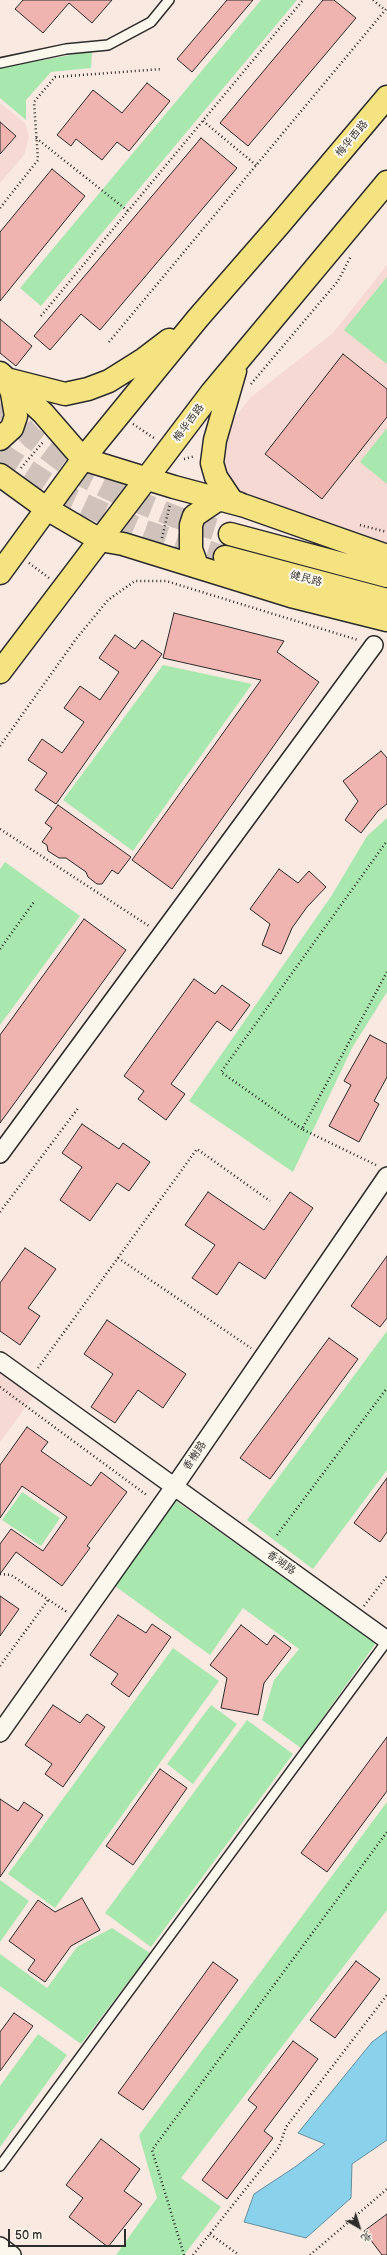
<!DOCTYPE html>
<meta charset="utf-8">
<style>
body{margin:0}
#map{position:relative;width:387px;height:2255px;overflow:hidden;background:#f9e9e0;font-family:"Balsamiq Sans","LXGW WenKai TC",sans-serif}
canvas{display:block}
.north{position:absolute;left:339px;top:2207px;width:40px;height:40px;-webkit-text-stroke:3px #fbf7ec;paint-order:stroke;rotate:141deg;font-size:11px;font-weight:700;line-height:16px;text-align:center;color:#2b2b2b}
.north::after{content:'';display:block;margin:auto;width:14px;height:18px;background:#2b2b2b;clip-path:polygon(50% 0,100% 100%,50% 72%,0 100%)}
.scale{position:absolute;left:8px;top:2229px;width:118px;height:18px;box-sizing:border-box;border:2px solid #2b2b2b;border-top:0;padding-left:5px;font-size:12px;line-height:14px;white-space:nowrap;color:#2b2b2b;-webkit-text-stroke:3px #fbf7ec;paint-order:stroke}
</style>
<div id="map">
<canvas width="387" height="2255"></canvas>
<div class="north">北</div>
<div class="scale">50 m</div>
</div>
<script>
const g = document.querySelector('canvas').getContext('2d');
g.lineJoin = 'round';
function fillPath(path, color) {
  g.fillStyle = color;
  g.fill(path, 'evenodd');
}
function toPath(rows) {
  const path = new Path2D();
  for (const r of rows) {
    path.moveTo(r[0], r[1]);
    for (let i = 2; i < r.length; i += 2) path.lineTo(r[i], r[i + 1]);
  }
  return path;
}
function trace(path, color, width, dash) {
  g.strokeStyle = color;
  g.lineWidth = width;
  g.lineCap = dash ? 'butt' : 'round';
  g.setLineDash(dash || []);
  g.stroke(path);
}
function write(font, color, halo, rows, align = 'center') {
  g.font = font + ' "Balsamiq Sans","LXGW WenKai TC",sans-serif';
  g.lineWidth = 4;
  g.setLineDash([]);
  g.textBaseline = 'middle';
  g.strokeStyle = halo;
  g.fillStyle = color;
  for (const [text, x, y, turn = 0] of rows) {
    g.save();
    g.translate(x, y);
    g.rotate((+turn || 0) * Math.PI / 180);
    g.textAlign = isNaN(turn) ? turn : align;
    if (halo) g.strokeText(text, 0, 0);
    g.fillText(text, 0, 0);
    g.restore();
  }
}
fillPath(toPath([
 [0,103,25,123,29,137,24,155,0,183],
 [387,265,387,550,236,495,222,475,226,429,251,397,333,333],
 [0,1367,36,1393,0,1442]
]), '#f6d9d2');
fillPath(toPath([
 [261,0,297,0,41,306,20,288],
 [92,51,91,68,51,72,26,100,26,120,0,98,0,68],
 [387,277,387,364,344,330],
 [387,428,387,484,360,462],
 [163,665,252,684,133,851,63,800],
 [387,818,387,992,352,1048,293,1172,189,1101,332,895,367,836],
 [5,862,80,916,0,1025,0,869],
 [387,1331,387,1470,313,1569,247,1520],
 [22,1492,60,1518,41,1546,2,1520],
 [176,1501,376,1643,301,1748,262,1720,274,1680,299,1649,243,1608,210,1655,115,1586],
 [173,1648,219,1681,55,1908,8,1874],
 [211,1705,237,1724,193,1784,167,1764],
 [247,1720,293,1754,151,1947,105,1913],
 [387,1802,387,1910,181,2178,221,2207,184,2255,116,2255,157,2198,139,2135],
 [0,1880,29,1901,0,1942],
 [112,1928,150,1953,81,2044,0,1986,0,1954,47,1988,77,1947],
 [38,2034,67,2055,0,2147,0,2086]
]), '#a8e7ae');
const water = toPath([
 [387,2031,387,2140,352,2164,351,2198,306,2238,244,2222,254,2194,295,2167,325,2144,298,2133,372,2042,387,2031]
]);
fillPath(water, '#8ad1eb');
trace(water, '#648f9e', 1);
const building = toPath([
 [23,0,112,0,92,23,69,3,43,33,15,9,23,0],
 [227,0,253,0,192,72,177,59,227,0],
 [323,0,334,0,356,18,248,146,220,123,323,0],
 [147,83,170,101,129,151,117,142,102,160,76,139,71,146,57,135,93,90,122,113,147,83],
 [0,122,16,136,0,154,0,122],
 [201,138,237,168,100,330,81,314,50,350,34,336,201,138],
 [52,169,85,196,0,301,0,232,52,169],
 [0,319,32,346,16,366,0,353,0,319],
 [343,354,387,389,387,417,322,499,265,454,343,354],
 [174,613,284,641,277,652,319,682,172,889,132,860,261,680,163,658,174,613],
 [115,635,135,649,142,640,162,654,56,804,35,790,47,773,28,760,42,739,62,753,84,722,64,708,80,686,100,700,119,672,99,658,115,635],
 [381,751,387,758,387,804,378,811,361,833,345,820,358,801,343,781,381,751],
 [58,805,131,857,118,874,112,870,102,884,97,884,88,877,86,872,66,858,59,858,48,851,47,845,42,842,52,828,45,823,58,805],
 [279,869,298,883,309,871,326,887,307,907,292,928,281,954,262,945,270,924,250,909,279,869],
 [84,919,126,950,0,1123,0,1035,84,919],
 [194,979,215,994,222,985,250,1005,231,1031,217,1021,171,1084,185,1094,166,1120,138,1099,144,1091,124,1076,194,979],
 [370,1035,387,1044,387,1077,374,1101,379,1104,359,1142,329,1126,351,1085,344,1081,370,1035],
 [82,1124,119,1149,123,1143,150,1162,129,1191,117,1183,90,1221,60,1200,82,1167,62,1153,82,1124],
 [208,1192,264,1230,290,1192,313,1208,265,1279,239,1262,217,1295,192,1278,215,1245,185,1225,208,1192],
 [25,1248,56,1269,28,1308,40,1316,20,1345,0,1331,0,1283,25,1248],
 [387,1256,387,1318,380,1327,351,1306,387,1256],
 [107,1320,186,1374,163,1408,138,1390,115,1423,91,1407,113,1374,84,1354,107,1320],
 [329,1338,358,1359,270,1479,240,1458,329,1338],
 [27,1427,48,1442,41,1451,91,1486,101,1472,127,1492,87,1546,90,1548,62,1586,16,1552,0,1574,0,1544,11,1529,43,1551,67,1517,22,1486,0,1518,0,1465,27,1427],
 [387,1478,387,1532,380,1542,354,1523,387,1478],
 [0,1596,19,1609,0,1636,0,1596],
 [118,1615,146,1633,152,1624,171,1637,129,1697,111,1684,118,1674,90,1655,118,1615],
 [241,1625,267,1645,274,1635,291,1648,264,1683,258,1715,221,1708,227,1678,210,1665,241,1625],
 [53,1705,80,1723,87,1714,105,1727,63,1787,45,1774,52,1764,25,1745,53,1705],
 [387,1737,387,1791,327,1872,301,1853,387,1737],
 [160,1769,187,1788,133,1865,106,1846,160,1769],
 [0,1799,18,1811,24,1802,43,1815,0,1877,0,1799],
 [82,1898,100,1930,71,1946,45,1982,28,1970,35,1960,9,1941,38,1900,55,1912,82,1898],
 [356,1961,380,1979,335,2038,310,2020,356,1961],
 [213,1962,238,1980,143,2110,118,2093,213,1962],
 [14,2013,33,2026,0,2071,0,2032,14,2013],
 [293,2041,318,2059,264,2131,273,2138,227,2199,202,2180,257,2107,248,2100,293,2041],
 [101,2139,140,2169,124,2191,142,2204,108,2247,69,2217,83,2198,66,2185,101,2139],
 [387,2214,387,2255,382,2255,364,2231,387,2214]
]);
fillPath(building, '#efb3b0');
trace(building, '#2b2b2b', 1);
trace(toPath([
 [0,403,32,438,81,475,121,495,176,517,230,534],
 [0,453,70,498,101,512,145,531,225,557]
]), '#d0c3bc', 22, [22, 11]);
const lane = toPath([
 [0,63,66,49,108,45,151,22,169,0],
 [0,2166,387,1641]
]);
const street = toPath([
 [0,1154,374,645],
 [0,1361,387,1640],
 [0,1733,174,1487,387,1176],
 [0,2246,12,2255]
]);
const primary = toPath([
 [235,371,215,440,212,463,216,477,232,501,240,504],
 [0,373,43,413,83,459,174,487,245,506,387,556],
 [10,380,65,394,88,389,109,381,144,359,169,340],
 [0,439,12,428,16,416,12,393,7,380],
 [0,475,47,509,100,540,123,544,291,596,387,620],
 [230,534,387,576],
 [225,557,387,600],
 [197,566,191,549,191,525,194,516,219,499],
 [0,573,83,459,118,416,198,318,279,225,387,97],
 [0,672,212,392,387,182]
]);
trace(lane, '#2b2b2b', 12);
trace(street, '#2b2b2b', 20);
trace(primary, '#2b2b2b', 25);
trace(toPath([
 [373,0,385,10],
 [203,121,256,165],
 [36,138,128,211],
 [0,208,38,160,34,102,55,77,162,69],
 [41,316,303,0],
 [109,342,387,8],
 [251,384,338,281,351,256],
 [133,424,154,438],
 [184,459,195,456],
 [21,468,44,441],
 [360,525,387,532],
 [162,538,170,504],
 [29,563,49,578],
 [0,746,76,639,108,600,135,581,166,581,358,640],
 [0,829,149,926],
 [0,949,34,902],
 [302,1129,221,1072,387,841],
 [376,1165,302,1129,387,972],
 [0,1212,79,1107],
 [118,1258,251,1348],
 [38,1368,197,1149,270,1201],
 [0,1387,148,1496],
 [277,1535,387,1388],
 [0,1574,11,1575,67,1612],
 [364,1606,387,1576],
 [0,1666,48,1600],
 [210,2234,239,2255],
 [184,2255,152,2150,387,1832],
 [193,2255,279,2147,286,2127,387,1995],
 [310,2255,387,2189]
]), '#2b2b2b', 2.5, [1, 3]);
trace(lane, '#fbf7ec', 9);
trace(street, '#fbf7ec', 17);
trace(primary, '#f5e382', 22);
write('11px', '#2b2b2b', '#fbf7ec', [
 ["梅华西路",352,139,-50],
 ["梅华西路",189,423,-53],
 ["健民路",306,579,15],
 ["香榭路",195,1456,-56],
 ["香湖路",281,1563,36]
]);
</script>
